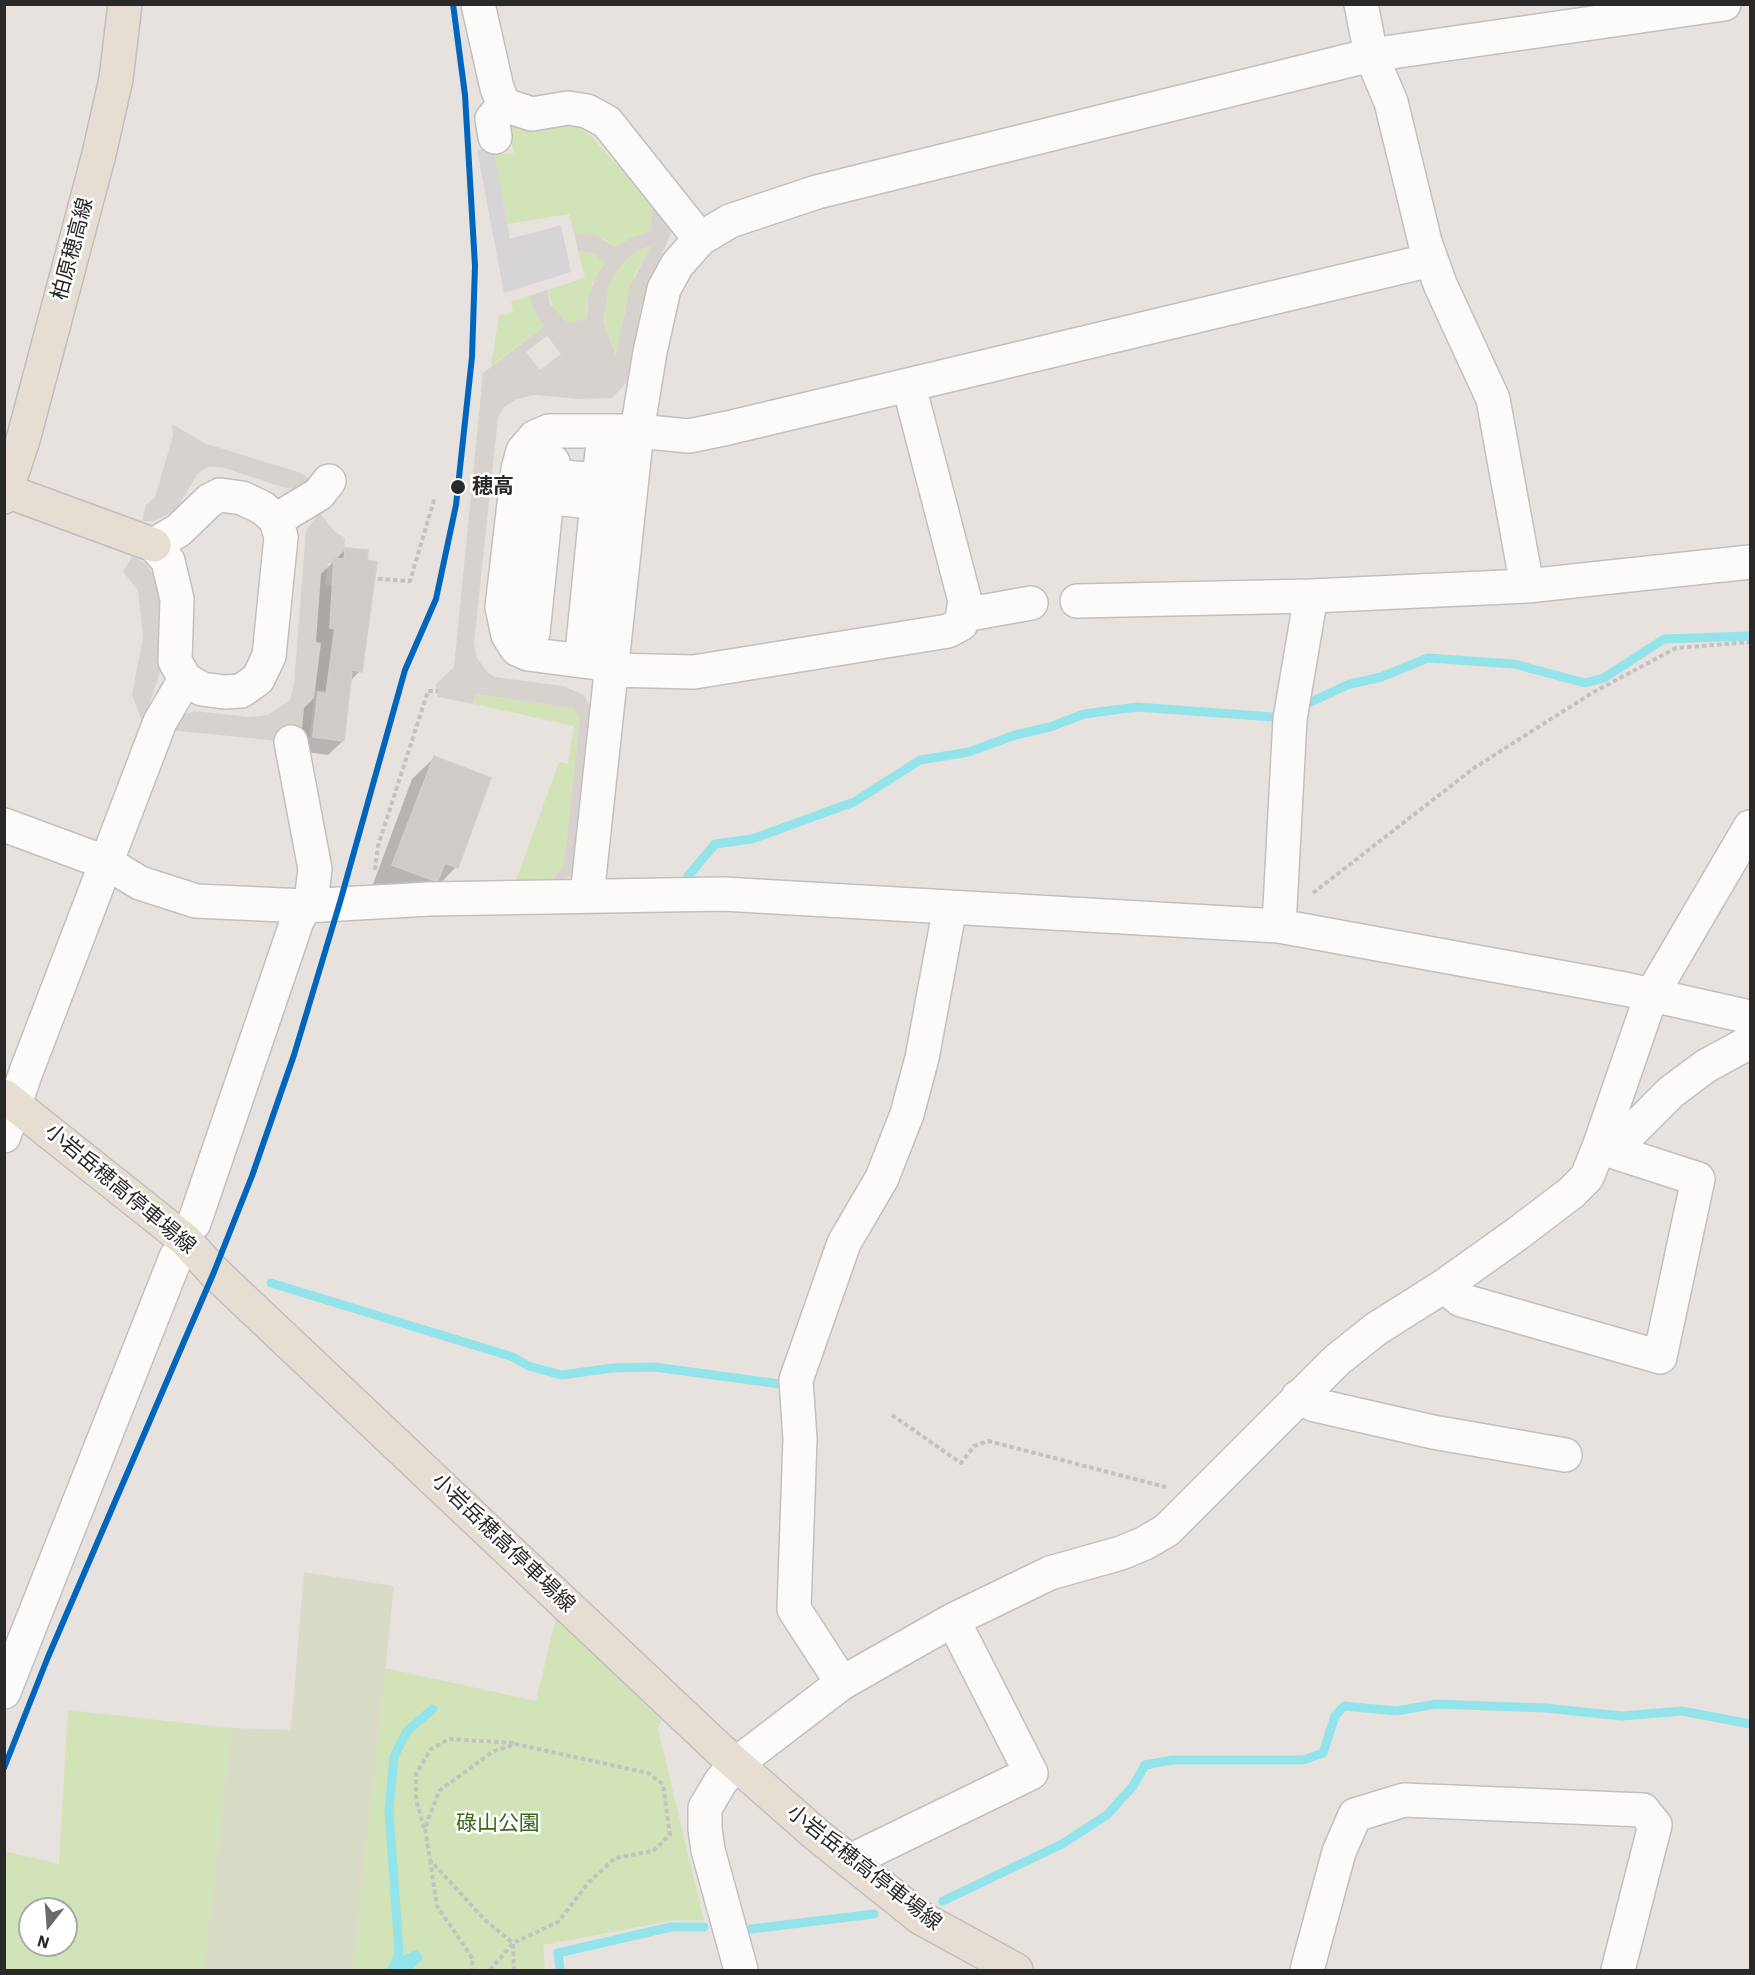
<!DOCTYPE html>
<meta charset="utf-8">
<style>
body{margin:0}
#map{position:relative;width:1755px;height:1975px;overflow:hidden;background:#e8e2df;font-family:"IBM Plex Sans",sans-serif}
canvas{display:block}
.frame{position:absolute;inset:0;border:6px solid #292929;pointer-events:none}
.north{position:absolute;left:18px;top:1897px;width:60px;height:60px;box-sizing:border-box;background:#fff;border:2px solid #a9a9a9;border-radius:50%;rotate:197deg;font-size:16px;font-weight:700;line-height:24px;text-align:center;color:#292929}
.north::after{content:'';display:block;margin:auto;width:21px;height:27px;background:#6c6a69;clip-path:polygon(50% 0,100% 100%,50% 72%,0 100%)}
</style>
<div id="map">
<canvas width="1755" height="1975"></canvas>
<div class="frame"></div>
<div class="north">N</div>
</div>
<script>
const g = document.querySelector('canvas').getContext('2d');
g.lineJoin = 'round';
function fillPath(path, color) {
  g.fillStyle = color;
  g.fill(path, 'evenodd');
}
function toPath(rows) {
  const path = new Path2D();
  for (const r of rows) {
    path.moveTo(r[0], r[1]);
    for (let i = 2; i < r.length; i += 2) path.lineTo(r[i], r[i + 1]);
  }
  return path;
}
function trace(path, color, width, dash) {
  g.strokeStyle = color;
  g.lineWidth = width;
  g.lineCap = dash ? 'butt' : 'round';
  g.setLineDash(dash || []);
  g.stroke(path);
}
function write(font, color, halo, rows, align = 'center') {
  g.font = font + ' "IBM Plex Sans","Noto Sans JP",sans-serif';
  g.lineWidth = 5;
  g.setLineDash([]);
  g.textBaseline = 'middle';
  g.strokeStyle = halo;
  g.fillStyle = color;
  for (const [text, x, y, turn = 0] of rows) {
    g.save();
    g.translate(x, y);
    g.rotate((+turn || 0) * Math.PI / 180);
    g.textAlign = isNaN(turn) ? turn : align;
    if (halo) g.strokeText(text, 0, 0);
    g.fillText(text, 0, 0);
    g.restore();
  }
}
fillPath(toPath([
 [494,148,510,239,561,225,571,272,504,293,477,150]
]), '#d7d4d7');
fillPath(toPath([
 [572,122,587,132,653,204,650,232,640,234,616,248,605,239,574,233,569,214,507,224,495,155,514,153,506,123],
 [652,246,635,274,625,307,617,356,603,321,608,290,614,275,625,259,639,250],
 [578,251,593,253,606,264,592,285,586,308,587,319,569,322,554,310,547,290,585,278],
 [529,296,535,313,545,326,491,366,499,315,513,313,511,302],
 [475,694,574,708,580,716,564,865,551,881,515,883,559,762,568,764,574,726,474,704],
 [556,1618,662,1720,658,1729,704,1921,675,1920,543,1945,545,1970,353,1970,385,1668,536,1701],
 [68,1710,231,1728,203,1970,5,1970,4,1851,59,1864],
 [30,1909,66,1909,66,1945,30,1945]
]), '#d1e3b7');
fillPath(toPath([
 [304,1572,394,1586,353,1970,203,1970,231,1728,291,1730]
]), '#d8dbc6');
fillPath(toPath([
 [653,204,669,222,671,233,647,288,640,311,627,382,612,398,579,399,533,395,515,400,504,407,498,418,474,643,477,658,488,673,495,677,563,686,584,695,593,712,580,869,563,881,551,881,564,865,580,716,573,708,476,694,473,704,438,697,436,684,454,667,483,373,545,326,535,313,529,296,547,290,550,304,564,319,569,322,587,319,588,297,598,273,605,264,593,253,578,251,574,233,595,235,616,247,631,238,650,231],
 [651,246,630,286,616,355,603,321,608,290,614,275,626,259,639,250],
 [547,336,561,354,540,370,526,352],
 [172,424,204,443,301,473,312,481,299,489,285,488,221,467,209,467,198,473,176,510,154,521,142,521,146,505,155,497,173,436],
 [320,513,334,531,345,538,344,559,335,558,334,563,328,563,325,584,331,585,333,593,329,628,333,629,326,691,315,690,309,744,169,730,180,716,194,711,249,717,268,715,290,700,294,684,306,530],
 [132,556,146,564,154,575,161,594,161,669,143,723,132,695,143,637,138,590,123,572]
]), '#d8d2cf');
fillPath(toPath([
 [418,1949,423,1958,412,1970,379,1970,388,1968,392,1961]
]), '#92e4ea');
fillPath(toPath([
 [346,549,360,671,349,682,343,741,328,755,300,751,304,708,314,698,321,643,316,642,321,574],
 [434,758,489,779,456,867,435,889,372,887,412,779]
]), '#0003');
trace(toPath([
 [1305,705,1347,685,1381,677,1428,658,1514,664,1585,683,1604,678,1664,639,1750,636],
 [688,876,715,844,752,839,854,802,920,760,969,752,1015,735,1050,727,1084,714,1137,707,1273,717],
 [271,1283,513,1357,528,1366,562,1375,612,1368,654,1367,780,1384],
 [943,1901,1062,1844,1107,1815,1133,1786,1145,1765,1172,1760,1303,1760,1323,1753,1335,1716,1344,1706,1397,1711,1436,1704,1545,1708,1622,1716,1682,1711,1750,1724],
 [751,1929,874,1914],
 [394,1970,399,1951,389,1810,394,1757,407,1731,433,1709],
 [560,1970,558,1953,671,1927,704,1927]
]), '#92e4ea', 9);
const building = toPath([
 [345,548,368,550,367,560,377,562,362,672,352,670,344,741,313,737,318,692,326,694,335,629,330,628,334,558,344,559,345,548],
 [434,756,491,778,458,868,445,863,438,880,433,880,392,865,434,756]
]);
fillPath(building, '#cfcbc8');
trace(building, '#d3cecb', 1.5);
const minor = toPath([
 [478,4,497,88,504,105,532,114,568,108,587,111,607,122,700,239],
 [1361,4,1371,55,1391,102,1425,242,1440,284,1493,399,1527,586],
 [495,137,492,119,504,105],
 [909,386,965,601,961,624,948,631,694,672,611,670,597,663,528,654,517,649,508,635,502,607,518,469,523,451,535,437,549,431,637,431,689,436,728,428,1431,260],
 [602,452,608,453,618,465,600,631,591,642,583,643,597,503,547,497,533,633,518,609,533,470,541,461,553,462,551,476,599,480,602,452],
 [220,495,242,498,263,508,276,520,281,537,269,656,258,679,241,691,224,692,202,689,185,679,175,661,177,599,168,561,154,545,179,530,210,500,220,495],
 [276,520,319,494,329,481],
 [1077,601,1311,596,1527,586,1750,562],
 [964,615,1031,603],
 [4,825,107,863,140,883,196,901,305,906,429,899,723,894,1279,926,1625,989,1750,1017],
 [587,896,637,431,650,352,664,289,677,265,700,239,730,221,817,192,1371,55,1724,4],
 [1279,926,1290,719,1311,596],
 [4,1136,26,1072,160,722,185,679],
 [1599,1147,1629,1134,1671,1092,1706,1066,1750,1042],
 [194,1223,297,921,312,894,315,869,291,742],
 [1444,1286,1461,1300,1660,1357,1698,1179,1599,1147],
 [1298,1397,1315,1405,1433,1432,1565,1455],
 [842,1683,794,1609,800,1439,796,1380,844,1243,882,1178,907,1114,922,1058,950,907],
 [4,1692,176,1257],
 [850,1861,1031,1773,953,1620],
 [741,1970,708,1850,705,1829,705,1808,721,1781,736,1764,842,1683,953,1620,1050,1573,1121,1553,1145,1543,1167,1530,1337,1360,1376,1329,1444,1286,1517,1234,1571,1193,1587,1177,1599,1147,1651,996,1750,827],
 [1307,1970,1339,1852,1355,1815,1404,1800,1643,1810,1655,1825,1618,1970]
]);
const major = toPath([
 [4,490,154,545],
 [4,497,23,440,99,154,116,79,125,4],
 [4,1096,185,1240,214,1272,718,1748,817,1835,921,1918,1016,1970]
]);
trace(minor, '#c1c0c1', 36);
trace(major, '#c0bebd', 36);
trace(toPath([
 [378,579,410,581,435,497],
 [375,870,378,846,428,691,438,691],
 [1313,893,1474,768,1592,693,1676,648,1750,642],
 [892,1415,961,1463,974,1446,988,1441,1166,1487],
 [424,1828,416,1799,416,1774,431,1749,449,1739,514,1743],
 [430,1860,437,1906,473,1959,471,1970],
 [490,1970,513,1943,558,1922,589,1882,615,1858,653,1851,670,1835,663,1784,648,1773,515,1744,492,1752,439,1791,425,1828,430,1860,485,1920,513,1943,514,1970]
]), '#c3c2c2', 4, [4.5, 3]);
trace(minor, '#fcfbfa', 33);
trace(major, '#e6ded2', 33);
trace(toPath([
 [4,1768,48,1657,214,1272,252,1176,294,1055,340,902,405,670,436,599,456,505,472,357,475,266,465,95,453,4]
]), '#0065bd', 6);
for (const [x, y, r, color] of [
 [458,487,8,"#292929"]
]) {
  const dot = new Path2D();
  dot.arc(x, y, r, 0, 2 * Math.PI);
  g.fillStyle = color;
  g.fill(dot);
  trace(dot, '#fff', 2);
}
write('21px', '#292929', '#fff', [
 ["柏原穂高線",73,249,-75],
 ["小岩岳穂高停車場線",120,1189,40],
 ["小岩岳穂高停車場線",503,1543,44],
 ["小岩岳穂高停車場線",864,1868,38]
]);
write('bold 21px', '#292929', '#fff', [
 ["穂高",472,487]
], 'left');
write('21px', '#386719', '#fff', [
 ["碌山公園",498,1824]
]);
</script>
